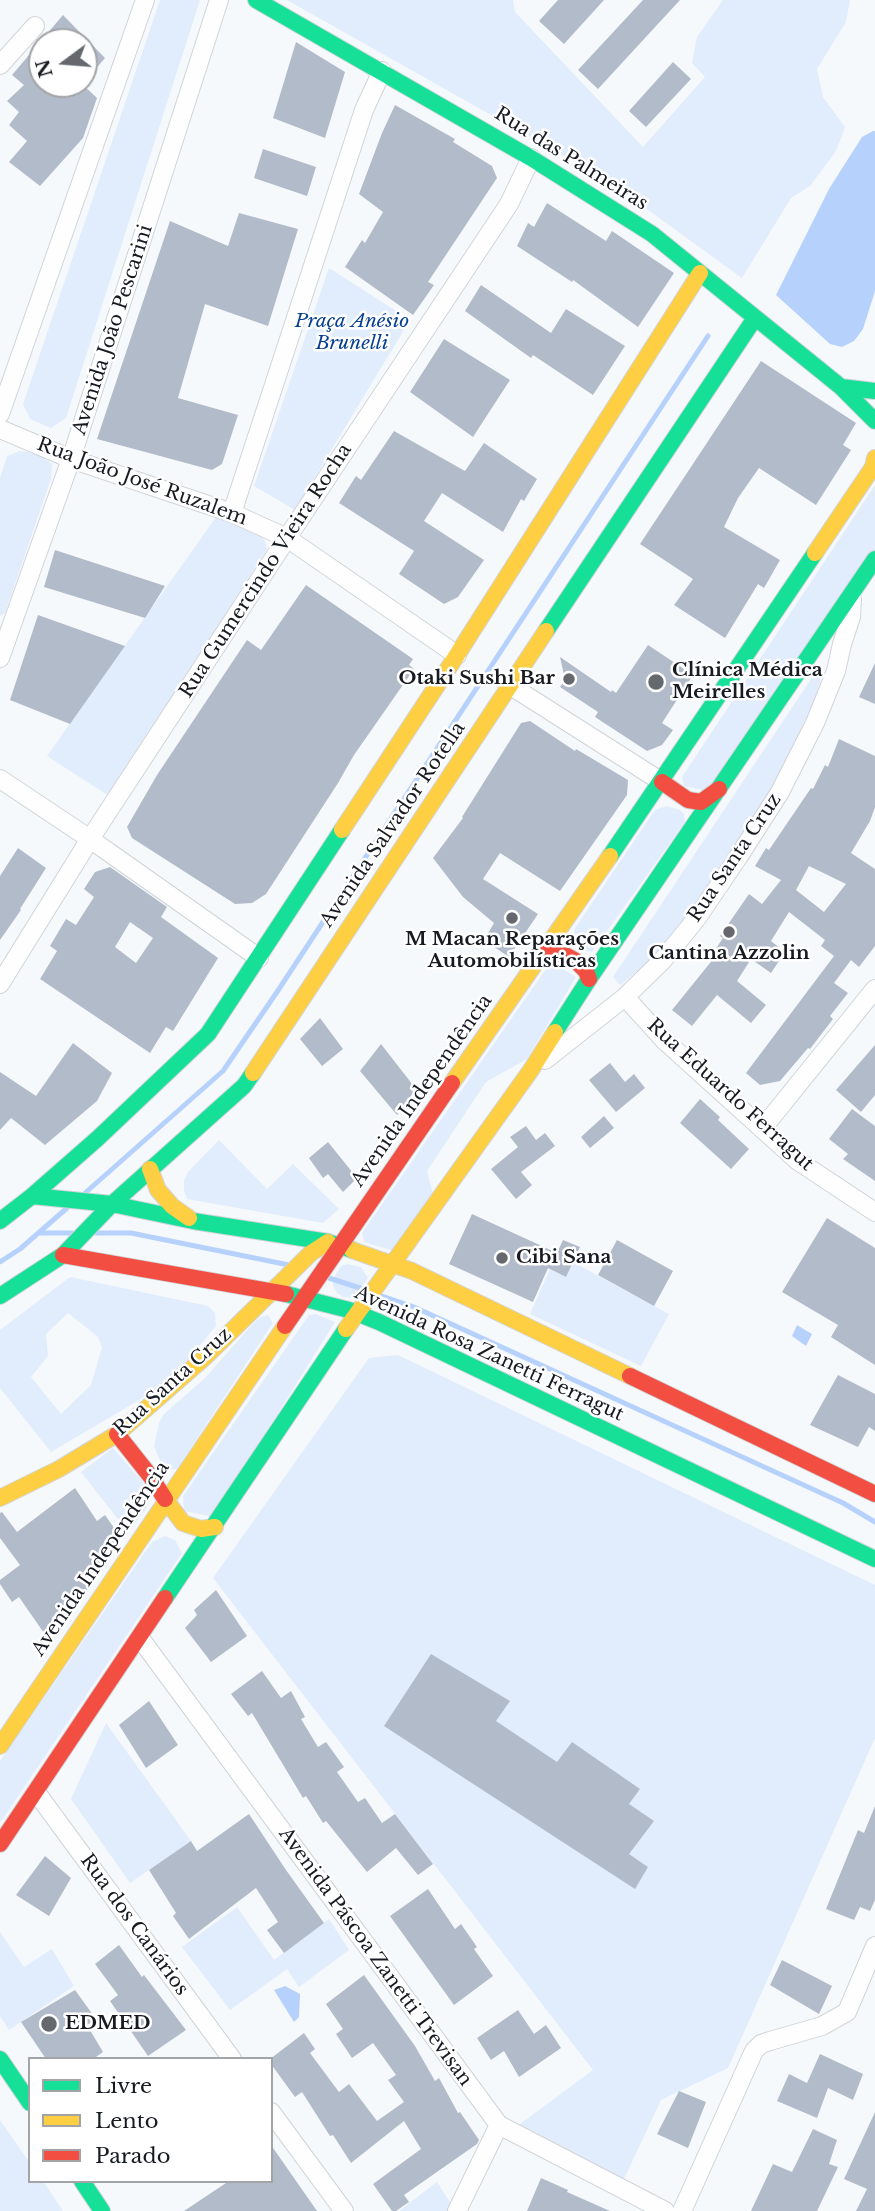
<!DOCTYPE html>
<meta charset="utf-8">
<style>
body{margin:0}
#map{position:relative;width:875px;height:2211px;overflow:hidden;background:#f6f9fc;font-family:"Libre Baskerville",serif}
canvas{display:block}
.legend{position:absolute;left:28px;top:2057px;width:245px;height:126px;box-sizing:border-box;background:#fff;border:2px solid #a2a4a6;margin:0;padding:9px 12px;list-style:none;font-size:21px;color:#171b21}
.legend li{display:flex;align-items:center;gap:14px;height:35px}
.legend b{width:35px;border:2px solid #a2a4a6}
.north{position:absolute;left:28px;top:28px;width:70px;height:70px;box-sizing:border-box;background:#fff;border:2px solid #a2a4a6;border-radius:50%;rotate:254deg;font-size:19px;font-weight:700;line-height:28px;text-align:center;color:#171b21}
.north::after{content:'';display:block;margin:auto;width:24px;height:32px;background:#65696e;clip-path:polygon(50% 0,100% 100%,50% 72%,0 100%)}
</style>
<div id="map">
<canvas width="875" height="2211"></canvas>
<ul class="legend">
<li><b style="height:9px;background:#16e098"></b>Livre</li>
<li><b style="height:9px;background:#ffcf43"></b>Lento</li>
<li><b style="height:9px;background:#f24e42"></b>Parado</li>
</ul>
<div class="north">N</div>
</div>
<script>
const g = document.querySelector('canvas').getContext('2d');
g.lineJoin = 'round';
function fillPath(path, color) {
  g.fillStyle = color;
  g.fill(path, 'evenodd');
}
function toPath(rows) {
  const path = new Path2D();
  for (const r of rows) {
    path.moveTo(r[0], r[1]);
    for (let i = 2; i < r.length; i += 2) path.lineTo(r[i], r[i + 1]);
  }
  return path;
}
function trace(path, color, width, dash) {
  g.strokeStyle = color;
  g.lineWidth = width;
  g.lineCap = dash ? 'butt' : 'round';
  g.setLineDash(dash || []);
  g.stroke(path);
}
function write(font, color, halo, rows, align = 'center') {
  g.font = font + ' "Libre Baskerville",serif';
  g.lineWidth = 5;
  g.setLineDash([]);
  g.textBaseline = 'middle';
  g.strokeStyle = halo;
  g.fillStyle = color;
  for (const [text, x, y, turn = 0] of rows) {
    g.save();
    g.translate(x, y);
    g.rotate((+turn || 0) * Math.PI / 180);
    g.textAlign = isNaN(turn) ? turn : align;
    if (halo) g.strokeText(text, 0, 0);
    g.fillText(text, 0, 0);
    g.restore();
  }
}
fillPath(toPath([
 [160,0,200,0,66,418,51,428,30,419,23,404],
 [287,0,513,0,515,12,643,147,705,77,692,63,697,37,723,0,850,0,846,22,817,69,823,97,845,127,836,151,810,186,791,198,742,278,608,181],
 [329,268,410,320,295,510,254,486],
 [20,451,38,454,52,464,51,479,5,613,0,616,0,478,7,456],
 [875,485,875,549,707,791,684,786,682,777],
 [216,517,256,532,264,539,267,549,109,796,47,756],
 [819,667,822,676,812,706,771,795,664,949,620,985,613,977],
 [666,806,680,810,684,814,685,822,592,952,581,950,573,941,575,928,655,810],
 [556,965,576,977,527,1059,486,1082,427,1171,433,1194,394,1251,364,1242,362,1233,546,969],
 [219,1140,267,1189,293,1164,339,1209,323,1223,187,1199,184,1191,184,1181,188,1172],
 [573,1262,669,1314,641,1366,530,1314,550,1269,566,1277],
 [347,1264,361,1267,368,1278,355,1298,343,1297,337,1293,333,1286,333,1279,341,1266],
 [70,1277,208,1306,215,1313,216,1326,178,1372,141,1399,51,1452,0,1388,0,1330],
 [68,1313,98,1337,102,1347,91,1385,61,1414,31,1377,48,1356,46,1334],
 [316,1314,335,1322,213,1517,184,1511,183,1496,309,1315],
 [268,1315,273,1323,177,1469,169,1470,163,1468,154,1446,159,1423,164,1414,204,1379,250,1327,259,1318],
 [398,1355,875,1585,875,1738,728,2068,661,2100,624,2179,516,2127,593,2070,213,1578,369,1358],
 [113,1448,148,1488,149,1499,146,1509,128,1532,81,1472],
 [165,1536,175,1540,182,1553,0,1823,0,1761,152,1542],
 [106,1723,191,1841,130,1883,71,1799],
 [237,1907,274,1960,329,1919,349,1950,299,1987,287,1969,230,2010,182,1947],
 [0,1932,24,1967,52,1949,74,1986,9,2030,0,2016],
 [0,2120,30,2163,30,2181,43,2181,63,2211,0,2211],
 [437,2182,452,2205,450,2211,399,2211]
]), '#e1ecfd');
fillPath(toPath([
 [873,131,875,131,875,291,863,329,854,341,842,347,830,344,776,295,829,189,862,137],
 [797,1325,812,1334,806,1346,792,1336],
 [285,1986,300,1994,299,2017,294,2022,274,1990]
]), '#b6d2fc');
trace(toPath([
 [85,1193,223,1071,277,992,708,336],
 [40,1233,72,1233],
 [96,1233,131,1233,289,1265],
 [0,1262,20,1249,67,1208],
 [329,1278,363,1289],
 [382,1296,414,1307,843,1503,875,1522]
]), '#b6d2fc', 5);
fillPath(toPath([
 [558,0,604,0,564,44,539,21],
 [643,0,680,0,598,89,578,70],
 [63,15,105,58,84,83,84,42,42,42,42,84,82,84,97,98,83,138,40,186,9,162,27,141,9,125,19,112,7,101,24,85,12,75],
 [296,42,345,72,325,138,273,118],
 [673,62,691,79,646,127,629,111],
 [395,105,455,139,453,142,492,166,497,178,428,282,434,285,413,315,345,267,362,240,365,243,383,212,359,194,382,133],
 [263,149,316,167,307,196,254,178],
 [547,203,606,241,612,231,674,273,638,327,573,280,572,282,517,246,528,223,534,227],
 [239,213,298,229,268,326,205,304,178,398,238,415,222,464,212,470,97,439,170,221,228,246],
 [481,285,551,333,566,309,625,346,593,395,533,355,531,358,465,311],
 [444,339,510,380,473,437,410,392],
 [761,361,856,423,843,445,851,450,816,505,759,468,738,498,724,527,780,560,764,588,758,584,725,638,674,605,693,579,640,544],
 [394,431,465,471,484,443,537,479,524,501,521,499,503,532,442,493,424,521,484,560,458,597,444,604,399,574,414,551,339,503,356,476,361,480],
 [55,550,165,586,145,618,44,587],
 [306,585,413,659,409,665,414,669,354,755,338,783,266,894,252,903,235,904,132,838,127,827,157,775,247,640,261,650],
 [38,615,125,646,70,724,10,700],
 [648,645,693,675,662,723,673,730,662,745,647,751,595,717,598,712,560,687,565,680,560,657,611,692,612,690,616,693],
 [875,663,875,704,859,697],
 [530,721,575,751,576,749,628,780,627,795,560,891,500,853,483,879,538,914,509,957,484,940,494,923,463,897,433,858,463,818,462,817,521,723],
 [839,739,875,756,875,807,870,821,851,853,875,869,875,946,859,967,851,960,834,983,848,993,830,1016,833,1019,810,1049,808,1048,780,1081,760,1085,746,1073,834,956,821,946,825,940,789,912,771,941,785,952,771,973,751,959,737,981,766,1005,751,1023,717,995,692,1026,672,1010,714,958,711,956,723,938,720,936,749,894,762,904,781,880,755,866,766,848,769,850,811,788,813,789,825,765,828,767],
 [809,866,846,884,824,912,796,890],
 [18,848,46,868,20,909,21,910,0,940,0,876],
 [110,867,167,907,161,917,218,958,173,1031,166,1027,150,1053,40,979,57,951,50,946,66,919,76,925,94,897,84,889,95,872],
 [130,922,153,938,136,963,115,947],
 [320,1018,343,1049,322,1066,300,1039],
 [73,1043,112,1073,97,1101,45,1145,11,1118,0,1130,0,1072,36,1096],
 [381,1044,416,1089,397,1115,360,1071],
 [875,1045,875,1095,861,1112,836,1090],
 [610,1063,625,1082,634,1074,645,1088,616,1112,589,1080],
 [700,1099,720,1117,718,1120,749,1149,731,1169,680,1123],
 [852,1109,875,1126,875,1181,843,1159,848,1154,829,1139],
 [604,1116,614,1128,590,1148,581,1137],
 [526,1126,536,1140,545,1133,555,1146,521,1172,532,1185,516,1199,491,1169,518,1147,510,1137],
 [328,1142,357,1178,343,1192,328,1174,323,1178,309,1158],
 [472,1214,557,1253,563,1240,580,1247,566,1277,548,1268,533,1302,449,1264],
 [827,1218,875,1248,875,1365,831,1337,838,1325,782,1292],
 [617,1240,673,1271,654,1306,598,1275],
 [838,1375,875,1394,875,1431,869,1427,858,1447,810,1425],
 [75,1488,97,1521,105,1515,119,1535,98,1566,100,1569,79,1601,77,1598,52,1618,58,1626,46,1636,19,1597,12,1602,0,1584,0,1580,20,1565,0,1538,0,1513,2,1512,17,1532],
 [216,1590,247,1636,211,1662,185,1628,197,1615,194,1610],
 [431,1654,510,1701,496,1721,557,1762,572,1742,640,1789,629,1804,654,1821,629,1854,648,1867,635,1889,384,1726],
 [262,1671,281,1698,291,1691,305,1717,301,1719,318,1747,326,1742,344,1767,337,1772,358,1802,365,1798,382,1823,395,1814,433,1864,418,1875,396,1848,367,1872,326,1821,323,1823,306,1796,303,1798,252,1713,248,1716,231,1694],
 [149,1701,178,1745,146,1768,119,1725],
 [875,1806,875,1900,870,1911,860,1907,854,1920,826,1909,858,1830,864,1833],
 [249,1814,286,1870,324,1923,284,1953,267,1930,278,1922,256,1888,189,1939,173,1916,176,1913,149,1870,191,1841,197,1851],
 [45,1856,71,1878,49,1916,16,1895],
 [428,1889,455,1929,461,1924,477,1947,474,1949,493,1976,454,2005,390,1916],
 [119,1945,142,1977,144,1975,186,2030,148,2056,110,2001,118,1995,95,1964],
 [782,1960,832,1986,819,2014,770,1985],
 [364,1975,415,2046,435,2081,439,2078,458,2113,460,2112,479,2140,477,2144,404,2195,409,2202,396,2211,392,2211,373,2184,421,2149,404,2121,351,2163,333,2135,330,2136,302,2092,295,2097,271,2064,270,2059,304,2033,315,2049,310,2053,339,2092,349,2084,377,2121,404,2102,388,2080,396,2075,373,2043,352,2058,336,2034,343,2029,326,2004],
 [75,1990,96,2019,87,2025,103,2052,93,2059,46,2059,21,2022],
 [518,2010,534,2034,546,2025,561,2048,519,2077,504,2051,491,2060,477,2038],
 [820,2054,863,2074,853,2100,828,2088,817,2118,777,2101,789,2074,807,2083],
 [679,2091,706,2102,688,2148,657,2134],
 [875,2112,875,2211,856,2211,867,2189,844,2179],
 [813,2129,837,2140,829,2164,838,2167,817,2211,751,2211,773,2164,792,2172],
 [271,2145,317,2211,184,2211,229,2181,271,2181],
 [541,2178,568,2190,567,2192,610,2211,527,2211]
]), '#b2bbca');
const street = toPath([
 [0,65,35,26],
 [0,414,145,0],
 [0,429,71,459,232,513,287,538,457,655],
 [232,513,364,110,382,71],
 [0,658,71,459,219,0],
 [511,686,662,782],
 [0,779,90,839,259,958],
 [0,984,90,839,287,538,509,204,531,158],
 [625,997,664,1040,798,1161,875,1212],
 [545,1060,625,997,662,961,697,918,739,856,780,792,815,723,836,671,842,644,851,617,852,599],
 [762,1129,875,989],
 [140,1638,499,2125,665,2211],
 [36,1792,232,2059],
 [271,2112,344,2211],
 [457,2211,499,2125],
 [682,2211,754,2051,761,2044,770,2041,822,2026,847,2012,875,1946]
]);
const fast = toPath([
 [256,0,531,158,652,234,841,387,875,421],
 [841,387,875,391],
 [546,631,755,318],
 [610,856,815,553],
 [555,1032,589,979,875,559],
 [32,1196,112,1204,193,1221,328,1242,352,1250],
 [0,1221,32,1196,97,1139,208,1034,342,830],
 [286,1294,349,1310,379,1322,875,1559],
 [0,1296,63,1255,112,1204,244,1086,253,1073],
 [165,1598,346,1329],
 [0,2059,30,2103],
 [82,2181,102,2211]
]);
const slow = toPath([
 [815,553,873,467,875,458],
 [342,830,457,655,700,273],
 [253,1073,546,631],
 [452,1083,610,856],
 [150,1169,158,1190,172,1206,189,1218],
 [352,1250,412,1271,630,1376],
 [346,1329,531,1070,555,1032],
 [0,1498,59,1469,117,1434,204,1358,311,1253,328,1242],
 [165,1499,183,1523,201,1529,215,1527],
 [0,1746,285,1326]
]);
const jam = toPath([
 [662,782,688,800,701,802,719,789],
 [544,953,567,956,576,961,586,971,589,979],
 [63,1255,286,1294],
 [285,1326,452,1083],
 [630,1376,875,1494],
 [117,1434,151,1477,165,1499],
 [0,1844,165,1598]
]);
trace(street, '#d0d4d8', 20);
trace(fast, '#d0d4d8', 18);
trace(slow, '#d0d4d8', 18);
trace(jam, '#d0d4d8', 18);
trace(street, '#fefeff', 18);
trace(fast, '#16e098', 16);
trace(slow, '#ffcf43', 16);
trace(jam, '#f24e42', 16);
for (const [x, y, r, color] of [
 [569,679,7,"#65696e"],
 [656,682,9,"#65696e"],
 [512,918,7,"#65696e"],
 [729,932,7,"#65696e"],
 [502,1258,7,"#65696e"],
 [49,2024,9,"#65696e"]
]) {
  const dot = new Path2D();
  dot.arc(x, y, r, 0, 2 * Math.PI);
  g.fillStyle = color;
  g.fill(dot);
  trace(dot, '#fff', 2.5);
}
write('19px', '#171b21', '#fff', [
 ["Rua das Palmeiras",571,159,32],
 ["Avenida João Pescarini",113,330,-72],
 ["Rua João José Ruzalem",142,482,20],
 ["Rua Gumercindo Vieira Rocha",266,571,-57],
 ["Avenida Salvador Rotella",393,825,-56],
 ["Rua Santa Cruz",735,858,-56],
 ["Avenida Independência",422,1091,-55],
 ["Rua Eduardo Ferragut",730,1095,42],
 ["Avenida Rosa Zanetti Ferragut",489,1354,25],
 ["Rua Santa Cruz",173,1382,-42],
 ["Avenida Independência",101,1559,-56],
 ["Rua dos Canários",134,1925,54],
 ["Avenida Páscoa Zanetti Trevisan",375,1957,54]
]);
write('italic 19px', '#064092', '#fff', [
 ["Praça Anésio",352,322],
 ["Brunelli",352,344]
]);
write('bold 19px', '#171b21', '#fff', [
 ["Clínica Médica",672,671],
 ["Meirelles",672,693],
 ["Otaki Sushi Bar",555,679,"right"],
 ["M Macan Reparações",512,940,"center"],
 ["Automobilísticas",512,962,"center"],
 ["Cantina Azzolin",729,954,"center"],
 ["Cibi Sana",516,1258],
 ["EDMED",65,2024]
], 'left');
</script>
